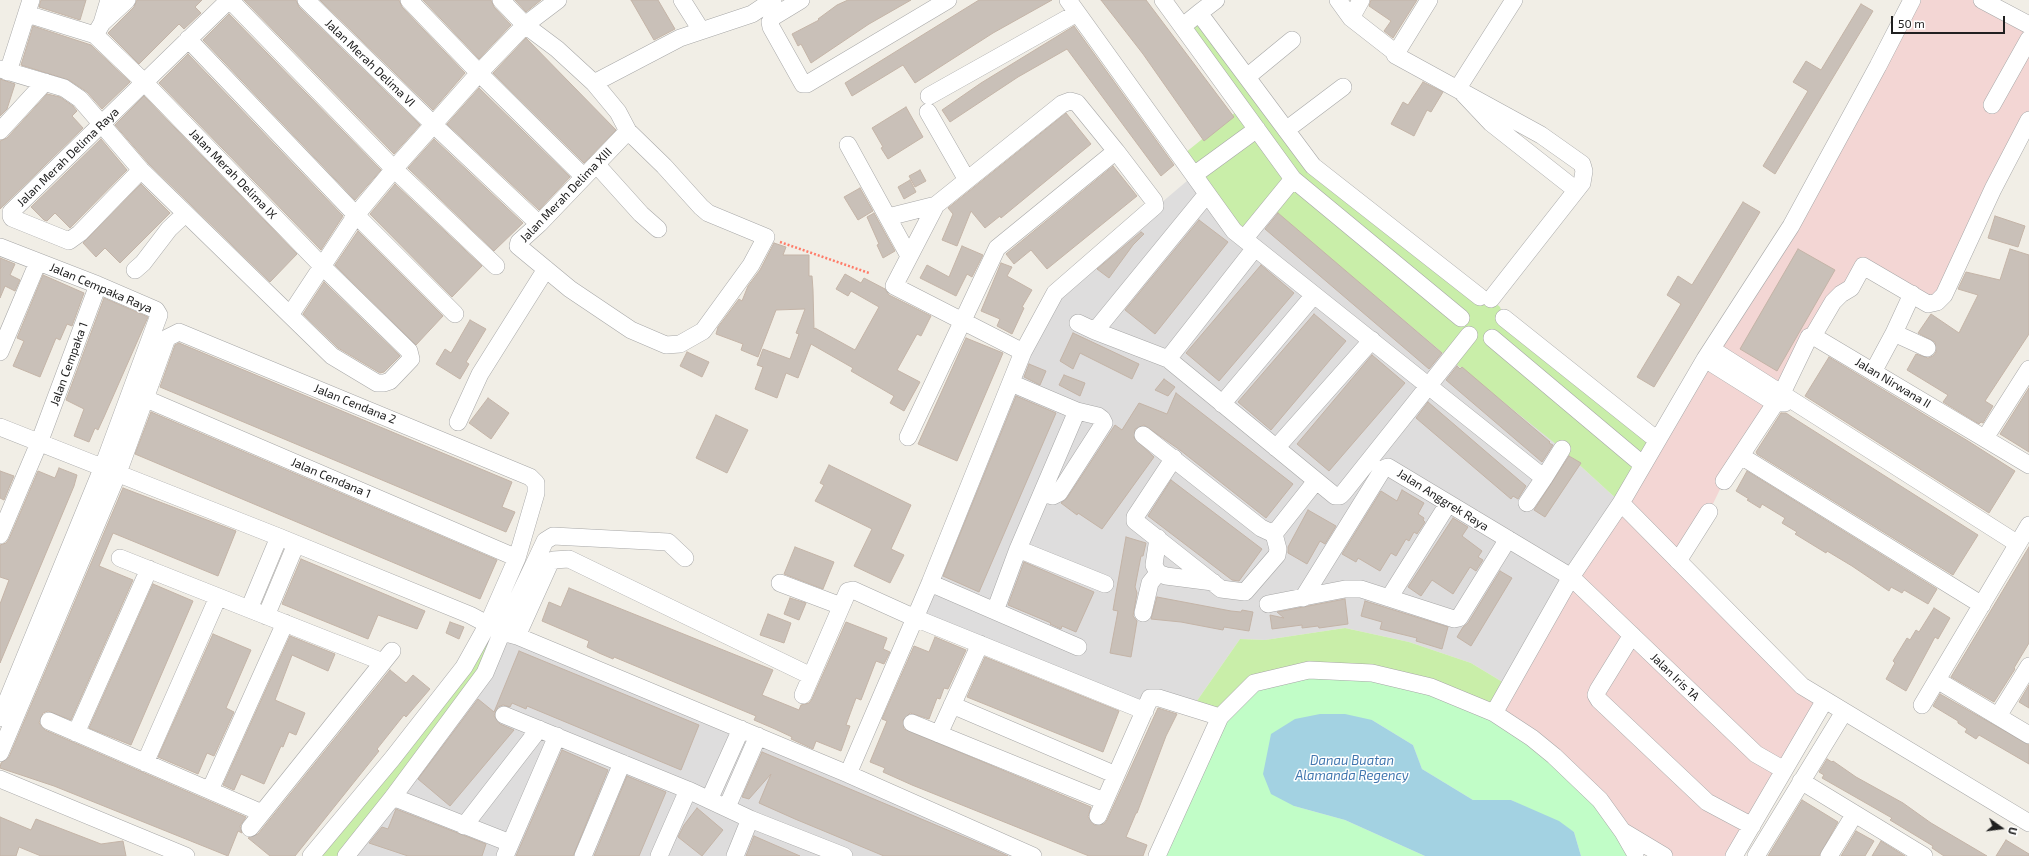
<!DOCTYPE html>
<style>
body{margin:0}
#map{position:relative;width:2029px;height:856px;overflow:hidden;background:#f1eee6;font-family:"Exo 2",sans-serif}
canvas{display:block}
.north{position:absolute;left:1981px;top:808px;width:40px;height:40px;-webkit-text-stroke:3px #fff;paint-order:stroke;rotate:104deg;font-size:11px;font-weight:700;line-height:16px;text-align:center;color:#202020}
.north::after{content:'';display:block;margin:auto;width:14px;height:18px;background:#202020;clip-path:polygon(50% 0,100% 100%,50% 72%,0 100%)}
.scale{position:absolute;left:1891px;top:16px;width:114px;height:18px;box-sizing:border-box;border:2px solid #202020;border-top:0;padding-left:5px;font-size:12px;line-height:14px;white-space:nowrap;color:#202020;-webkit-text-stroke:3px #fff;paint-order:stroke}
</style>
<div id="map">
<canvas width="2029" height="856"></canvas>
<div class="north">U</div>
<div class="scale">50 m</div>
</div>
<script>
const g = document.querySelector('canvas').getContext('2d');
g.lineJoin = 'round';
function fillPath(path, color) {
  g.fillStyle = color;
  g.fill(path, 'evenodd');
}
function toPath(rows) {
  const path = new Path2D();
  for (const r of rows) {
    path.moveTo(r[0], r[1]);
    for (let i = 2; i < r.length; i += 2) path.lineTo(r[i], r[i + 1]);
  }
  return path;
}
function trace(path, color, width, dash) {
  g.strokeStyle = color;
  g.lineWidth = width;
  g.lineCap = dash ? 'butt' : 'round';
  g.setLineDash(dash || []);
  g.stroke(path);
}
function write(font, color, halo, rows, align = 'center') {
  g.font = font + ' "Exo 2",sans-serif';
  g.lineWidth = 3;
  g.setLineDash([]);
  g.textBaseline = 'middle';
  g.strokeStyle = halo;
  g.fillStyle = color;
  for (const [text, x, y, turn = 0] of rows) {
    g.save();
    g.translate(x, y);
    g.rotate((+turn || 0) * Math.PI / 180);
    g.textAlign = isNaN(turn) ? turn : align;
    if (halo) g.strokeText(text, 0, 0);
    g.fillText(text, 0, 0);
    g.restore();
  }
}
fillPath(toPath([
 [1194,175,1270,207,1562,449,1621,503,1509,686,1471,663,1409,642,1345,628,1265,640,1240,639,1192,708,1159,698,1145,711,915,618,1055,293],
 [502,632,1033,856,346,856]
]), '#dedddd');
fillPath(toPath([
 [1912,0,1982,0,2029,25,2029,120,1937,302,1865,267,1782,393,1713,350],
 [1705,359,1775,403,1724,481,1709,512,1678,561,1825,700,1732,856,1664,856,1494,713]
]), '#f3d6d4');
fillPath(toPath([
 [1192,18,1314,166,1491,299,1500,307,1504,318,1657,440,1621,503,1562,449,1450,359,1270,207,1244,239,1180,157,1242,107,1183,26],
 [488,624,502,632,485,673,346,856,311,856],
 [1345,628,1409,642,1471,663,1509,686,1494,713,1220,717,1192,708,1240,639,1265,640]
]), '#c9eea9');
fillPath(toPath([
 [1372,673,1494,713,1563,764,1635,856,1581,856,1574,832,1511,800,1473,800,1422,769,1413,745,1372,720,1294,806,1345,820,1425,856,1160,856,1220,717,1254,683]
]), '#c1fdc7');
fillPath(toPath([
 [1320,714,1345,714,1372,720,1413,745,1422,769,1473,800,1511,800,1559,821,1574,832,1581,856,1425,856,1345,820,1294,806,1271,794,1263,774,1271,734,1295,719]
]), '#a3d2e2');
const building = toPath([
 [41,0,86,0,80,20,39,7,41,0],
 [137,0,202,0,195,7,201,13,184,29,179,24,139,64,108,33,134,7,137,0],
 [244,0,296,0,299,7,420,125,394,154,244,0],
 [320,0,399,0,402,7,465,73,433,110,320,0],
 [423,0,491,0,494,7,511,25,479,59,423,0],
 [515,0,541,0,526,12,515,0],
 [631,0,658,0,675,29,654,40,631,0],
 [848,0,911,0,869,24,811,63,801,44,798,46,792,34,819,20,818,19,837,5,848,0],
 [979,0,1052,0,993,33,915,83,903,65,852,96,845,83,979,0],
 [1101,0,1146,0,1234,117,1204,141,1143,54,1101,0],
 [1371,0,1417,0,1393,38,1384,31,1391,21,1369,6,1371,0],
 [1861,4,1873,11,1775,174,1763,166,1808,91,1793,82,1806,61,1821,70,1861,4],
 [229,14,381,170,355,200,203,40,229,14],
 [33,26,91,45,130,82,102,109,87,92,69,80,21,65,33,26],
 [1074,26,1174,165,1161,176,1067,49,1018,77,950,122,942,110,981,83,1074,26],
 [526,38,616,130,584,163,493,73,526,38],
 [188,54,343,216,321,250,159,83,188,54],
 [0,79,15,84,7,109,0,116,0,79],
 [1423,82,1443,92,1431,112,1427,110,1414,136,1391,124,1403,102,1408,105,1423,82],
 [479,88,570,177,539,210,447,124,479,88],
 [47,94,60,97,73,106,77,111,72,116,83,128,0,209,0,141,7,138,47,94],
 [144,96,297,254,270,282,148,163,115,125,144,96],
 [906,107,923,137,888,159,881,148,883,147,872,128,906,107],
 [1066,113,1091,144,1001,218,1000,216,985,228,971,211,957,246,942,240,953,214,948,208,1066,113],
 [101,139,127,170,70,228,55,213,47,221,44,220,31,207,101,139],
 [434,139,523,223,494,251,408,168,434,139],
 [1113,166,1137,196,1047,269,1031,250,1014,264,1006,254,1113,166],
 [920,170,926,181,915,187,909,176,920,170],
 [910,180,916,192,904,199,898,187,910,180],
 [141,184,170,213,120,263,105,248,96,257,83,243,141,184],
 [395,184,482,266,452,297,370,214,395,184],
 [860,188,873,211,858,220,844,197,860,188],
 [1743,202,1760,212,1654,387,1637,377,1681,304,1667,295,1678,276,1692,285,1743,202],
 [874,213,895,251,883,258,877,245,879,244,867,217,874,213],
 [1278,213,1442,353,1429,369,1265,229,1278,213],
 [1995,216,2025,226,2018,247,1988,238,1995,216],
 [1199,220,1228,242,1155,334,1125,310,1199,220],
 [358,231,443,316,416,345,335,265,358,231],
 [1141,232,1144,234,1133,245,1109,278,1097,269,1141,232],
 [774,243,786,247,783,255,809,255,809,276,812,276,813,290,814,329,815,328,855,350,879,307,851,291,848,296,836,289,845,274,861,283,864,278,885,289,889,295,931,316,921,336,917,334,897,370,920,382,904,411,890,403,894,396,851,371,853,368,811,344,798,378,786,373,777,398,755,389,763,367,757,365,763,349,790,359,799,334,796,333,805,309,776,310,758,357,741,350,743,344,716,334,718,327,739,299,742,301,748,286,760,270,774,243],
 [962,246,983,255,972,277,967,274,956,296,920,278,927,265,949,277,962,246],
 [1798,249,1835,270,1777,371,1740,349,1798,249],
 [2010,249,2029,255,2029,334,1985,401,1993,406,1983,423,1981,422,1979,424,1943,402,1948,395,1907,370,1916,354,1928,358,1933,356,1936,352,1935,342,1918,333,1931,314,1959,333,1978,295,1958,289,1966,272,2000,280,2010,249],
 [0,258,15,264,10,275,20,280,15,291,5,286,0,298,0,258],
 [1001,263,1012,267,1007,276,1032,290,1022,307,1024,308,1012,334,997,326,1000,319,981,311,1001,263],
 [1261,265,1294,293,1219,381,1186,353,1261,265],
 [43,275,84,293,72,326,67,324,60,340,56,338,40,377,13,366,24,341,17,338,43,275],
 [324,282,400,356,384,372,380,373,338,348,303,314,324,282],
 [104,298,148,317,104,417,98,430,95,428,89,442,74,436,84,409,66,400,104,298],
 [1314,314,1346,341,1271,430,1238,402,1314,314],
 [470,320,486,329,466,362,469,364,460,379,436,364,445,349,451,353,470,320],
 [1073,333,1139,364,1132,379,1080,353,1073,369,1060,361,1073,333],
 [966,338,1003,353,957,461,918,444,966,338],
 [179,343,512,482,502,507,515,512,506,532,160,387,175,345,179,343],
 [687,352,709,362,702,377,680,366,687,352],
 [1372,355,1405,383,1329,471,1297,444,1372,355],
 [1829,357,1968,441,2015,471,1989,513,1805,396,1829,357],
 [1029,364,1046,371,1040,385,1024,377,1029,364],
 [1457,366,1460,369,1462,367,1550,442,1549,443,1553,445,1542,462,1446,380,1457,366],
 [1064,375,1085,383,1080,396,1059,385,1064,375],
 [1164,379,1175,387,1168,396,1155,390,1164,379],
 [2029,388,2029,452,2000,434,2029,388],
 [1176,393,1293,484,1266,518,1180,450,1144,425,1135,429,1134,438,1154,457,1102,529,1078,513,1077,515,1061,503,1067,498,1115,425,1122,430,1139,403,1167,414,1176,393],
 [1016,396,1056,413,979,592,943,576,1016,396],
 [488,398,509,413,491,439,469,423,488,398],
 [1428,402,1526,486,1518,499,1513,496,1511,499,1416,418,1428,402],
 [151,412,497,560,480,599,135,454,151,412],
 [1781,413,1786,413,1792,417,1978,535,1953,575,1757,454,1756,452,1781,413],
 [716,415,748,430,727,473,696,458,716,415],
 [1569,456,1581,463,1545,517,1534,510,1569,456],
 [829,465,911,505,891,549,904,555,890,583,854,566,872,529,815,501,824,485,820,483,829,465],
 [59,468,77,475,74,486,0,663,0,604,9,580,0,577,0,545,6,543,9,539,38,471,55,478,59,468],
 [0,471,14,476,4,500,0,498,0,471],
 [1747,471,1937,589,1928,604,1904,590,1902,593,1891,587,1889,591,1852,566,1827,551,1826,553,1795,534,1797,532,1782,523,1785,518,1762,504,1760,508,1747,500,1749,499,1736,491,1747,471],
 [1171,480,1262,549,1239,581,1232,580,1148,516,1171,480],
 [123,488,236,531,218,576,113,533,99,566,133,580,71,720,48,711,43,713,39,723,45,730,246,817,240,826,242,833,238,831,228,856,54,786,0,768,1,763,9,757,123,488],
 [1402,490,1424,503,1418,514,1424,518,1423,520,1425,522,1417,534,1414,532,1409,541,1406,539,1396,556,1391,553,1380,571,1358,558,1356,562,1342,554,1381,491,1397,501,1402,490],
 [1308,510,1336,526,1325,544,1320,541,1307,564,1288,553,1288,547,1308,510],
 [1453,518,1468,527,1462,536,1482,551,1478,557,1483,560,1476,571,1470,567,1453,594,1432,580,1421,596,1408,587,1453,518],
 [1126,537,1146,543,1143,556,1141,556,1135,587,1137,593,1133,616,1137,621,1131,657,1110,653,1118,611,1113,610,1126,537],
 [795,547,834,562,823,589,784,574,795,547],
 [2029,547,2029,643,2014,668,2015,669,1994,702,1951,677,2029,547],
 [301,559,425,611,417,629,378,615,368,639,282,604,301,559],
 [1024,562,1094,592,1076,632,1062,626,1061,629,1050,624,1051,623,1008,605,1024,562],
 [1500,571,1512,578,1471,646,1457,637,1463,627,1468,623,1500,571],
 [153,584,193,601,131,745,89,728,153,584],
 [569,588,773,670,762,695,799,710,801,705,809,703,812,699,846,622,887,638,883,649,890,652,884,664,876,661,861,700,856,698,846,725,850,726,841,751,816,741,813,749,791,739,792,737,775,729,754,720,756,716,614,657,613,659,599,653,587,647,589,641,542,621,549,602,561,607,569,588],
 [1157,597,1231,611,1241,612,1242,610,1253,612,1249,631,1224,627,1223,630,1181,622,1151,619,1157,597],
 [790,598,806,603,799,620,784,614,790,598],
 [1345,599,1348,624,1319,628,1318,626,1302,628,1302,625,1272,629,1270,615,1284,618,1277,612,1345,599],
 [1365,601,1448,627,1442,649,1416,641,1417,638,1380,629,1382,622,1361,616,1365,601],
 [1934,608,1950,618,1938,639,1935,637,1906,691,1886,679,1895,663,1893,661,1907,638,1910,640,1916,630,1919,632,1934,608],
 [768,614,791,623,784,643,760,635,768,614],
 [450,622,464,627,459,639,446,633,450,622],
 [213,634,251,650,226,708,234,712,214,756,207,753,198,774,158,757,213,634],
 [290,636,335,654,328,671,292,655,275,700,305,713,296,735,289,732,283,747,281,746,264,784,241,774,234,790,223,785,290,636],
 [935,637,966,650,948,689,944,688,940,699,937,698,929,719,910,713,903,720,904,729,1091,807,1088,817,1094,825,1104,824,1107,820,1158,708,1177,714,1166,736,1137,813,1136,813,1126,837,1147,845,1143,856,1089,856,912,785,883,772,885,768,870,762,887,721,882,719,914,646,929,652,935,637],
 [519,651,699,725,681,770,527,706,526,709,512,703,510,707,503,705,498,707,494,716,500,724,514,730,450,806,418,779,478,699,494,712,519,651],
 [985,657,1119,711,1103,752,967,697,985,657],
 [390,670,406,683,413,675,430,689,406,717,404,715,377,749,379,751,295,856,270,856,248,838,258,834,390,670],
 [2029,685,2029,708,2019,702,2029,685],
 [1940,694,2029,745,2029,764,1979,735,1976,739,1965,732,1967,729,1958,723,1958,721,1933,706,1940,694],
 [562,750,608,770,573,856,516,856,562,750],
 [762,752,988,847,1008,856,884,856,795,819,759,803,771,774,749,799,742,797,762,752],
 [1827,759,1832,762,1833,761,1856,777,1903,803,1931,823,1987,856,1944,856,1932,848,1933,846,1890,820,1892,818,1822,778,1824,775,1819,772,1827,759],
 [627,776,666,792,639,856,594,856,627,776],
 [1802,800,1838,822,1819,856,1768,856,1802,800],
 [697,808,723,830,702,856,678,837,684,825,697,808],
 [396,809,486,844,482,856,408,856,369,843,382,827,388,829,396,809],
 [0,817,31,830,36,819,101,844,123,841,126,856,41,856,19,847,16,856,0,856,0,817],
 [1856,831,1874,841,1865,856,1841,856,1856,831],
 [754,836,800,856,746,856,754,836],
 [2006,840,2029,854,2029,856,1996,856,2006,840],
 [1881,841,1905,856,1872,856,1881,841]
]);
fillPath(building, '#c9c0b8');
trace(building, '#c4b4a7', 1);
const minor = toPath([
 [230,0,394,169,496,266],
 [306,0,434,125,539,224],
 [409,0,479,73,584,177],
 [501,0,525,25,557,49,594,83,618,112,628,131,539,224,519,242,518,246,570,289,631,330,666,345,680,344,703,331,751,265,766,237,708,213,701,207,664,166,628,131],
 [682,0,701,30],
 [801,0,773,17,770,22,771,27,803,84,807,84,948,0],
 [1068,0,1234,231,1544,478,1562,449],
 [1163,0,1293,179,1461,318],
 [1338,0,1351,18,1392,50],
 [1429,0,1395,55,1541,135,1582,164,1584,171,1582,183,1491,299],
 [1514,0,1458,88,1491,123,1576,190],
 [1982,0,2029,25],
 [1199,13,1216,0],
 [1351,18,1361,0],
 [102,23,127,0],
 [1183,26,1199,13,1313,166,1480,297],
 [95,35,102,23,109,0],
 [188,39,356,215,455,314],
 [0,69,64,88,80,99,141,170,332,356,377,383,384,383,390,381,411,359,409,351,321,265,144,82,95,35,27,14],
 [8,72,31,0],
 [1247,77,1292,40],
 [594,83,680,38,752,14,773,0],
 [929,96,1077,13],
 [1992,105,2029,39],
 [928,112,967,180],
 [1286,130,1343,87],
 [0,131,45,82],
 [848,145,909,256],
 [596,164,641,214,658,229],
 [141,170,80,233,69,241,12,218,11,216,11,212,229,0],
 [1194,175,1257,129],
 [888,217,936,205],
 [1244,239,1293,179],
 [0,247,98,285,156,310,159,315,102,469,0,718],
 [135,270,143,263,169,229,185,214],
 [290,315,356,215,394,169,479,73,525,25,558,0],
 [1504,318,1657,440],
 [1078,323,1095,331,1207,194],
 [1095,331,1168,359,1335,496,1340,496,1344,492,1469,335],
 [1894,333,1912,294],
 [1813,336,1833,302,1841,294,1851,288,1863,266,1928,304,1937,302,1944,295,1993,189,2029,120],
 [1492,338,1643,465],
 [1713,350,2018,544],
 [0,352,38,262],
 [1168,359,1255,248],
 [1705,359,1775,403,1785,403],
 [1873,372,1894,333,1927,348],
 [1011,383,1077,411,1098,416,1102,419,1104,423,1059,493,1053,496,1042,493],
 [144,398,517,558],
 [1222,404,1314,295],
 [458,422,480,374,546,269],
 [0,427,279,537,470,615,502,632,517,636,848,774,1033,856],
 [1143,435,1261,528,1274,534,1316,481],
 [908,437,997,248,1116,151],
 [1985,438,2029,369],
 [1276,448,1372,340],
 [1741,456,1982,605],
 [1174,458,1135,517,1135,521,1221,589,1245,592,1277,555,1278,549,1274,534],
 [1724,481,1782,393,1809,337,1813,336,2029,465],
 [1527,503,1544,478],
 [1621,503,1802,686,2029,823],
 [0,535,39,443,98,285],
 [1158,538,1154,565,1158,573,1166,576,1213,582],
 [1018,549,1105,584],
 [120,558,383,662],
 [1678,561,1709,512],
 [780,583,841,606],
 [930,583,1078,647],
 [1303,598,1383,469,1388,467,1571,577,1756,754,1784,770],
 [1389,598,1448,504],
 [1268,604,1345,589,1361,589,1454,619,1459,618,1508,539],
 [249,609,279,537],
 [995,611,1018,549,1077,411],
 [1143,613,1150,583,1158,573],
 [266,616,296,544],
 [1632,635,1598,690,1596,695,1599,700,1707,802,1752,826],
 [517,636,549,565,553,560,569,559,811,676],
 [1937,680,2029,735],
 [803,695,848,591,853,590,915,618,1145,711],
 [952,705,1116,775],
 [1922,705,2029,525],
 [1494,713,1571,577,1621,503,1705,359,1791,226,1878,66,1912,0],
 [504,715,688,790,750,819,844,856],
 [1998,716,2029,666],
 [49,721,262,813],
 [912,723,1104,801],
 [76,733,149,569],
 [939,734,980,644],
 [0,753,118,473,167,338,179,332,530,477,536,483,536,493,517,558,488,624,464,667,392,759,311,856],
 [145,763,218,597],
 [848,774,930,583,1023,352,1055,293,1155,206,1154,201,1116,151,1077,103,1070,101,1062,104,936,205,894,286,1023,352],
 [0,779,186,856],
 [1801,781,1924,856],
 [210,790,285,623],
 [393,797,510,843],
 [709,800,741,729],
 [727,807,758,736],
 [1098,816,1150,698,1159,698,1220,717],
 [464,826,539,729],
 [250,828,392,651],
 [1624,832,1664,856],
 [346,856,393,797,485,673,502,632,545,541,553,536,668,542,685,558],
 [505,856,557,736],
 [583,856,622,763],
 [659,856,688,790],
 [735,856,750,819],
 [1157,856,1220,717,1254,683,1309,670,1372,673,1431,687,1494,713,1532,738,1554,756,1600,800,1623,832,1635,853,1635,856],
 [1734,856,1825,700],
 [1756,856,1844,712],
 [1829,856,1854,815]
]);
trace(minor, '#a7a7a7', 18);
trace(toPath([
 [780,242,869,273]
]), '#ff7c69', 2.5, [2, 2]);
trace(minor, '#fff', 17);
write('12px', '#202020', '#fff', [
 ["Jalan Merah Delima VI",370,63,44],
 ["Jalan Merah Delima Raya",68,157,-44],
 ["Jalan Merah Delima IX",233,174,46],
 ["Jalan Merah Delima XIII",566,195,-46],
 ["Jalan Cempaka Raya",101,288,23],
 ["Jalan Cempaka 1",69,364,-70],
 ["Jalan Nirwana II",1893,383,31],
 ["Jalan Cendana 2",355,404,22],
 ["Jalan Cendana 1",331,478,23],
 ["Jalan Anggrek Raya",1443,500,32],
 ["Jalan Iris 1A",1675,677,44]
]);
write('italic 13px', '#4277af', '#fff', [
 ["Danau Buatan",1352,761],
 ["Alamanda Regency",1352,776]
]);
</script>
